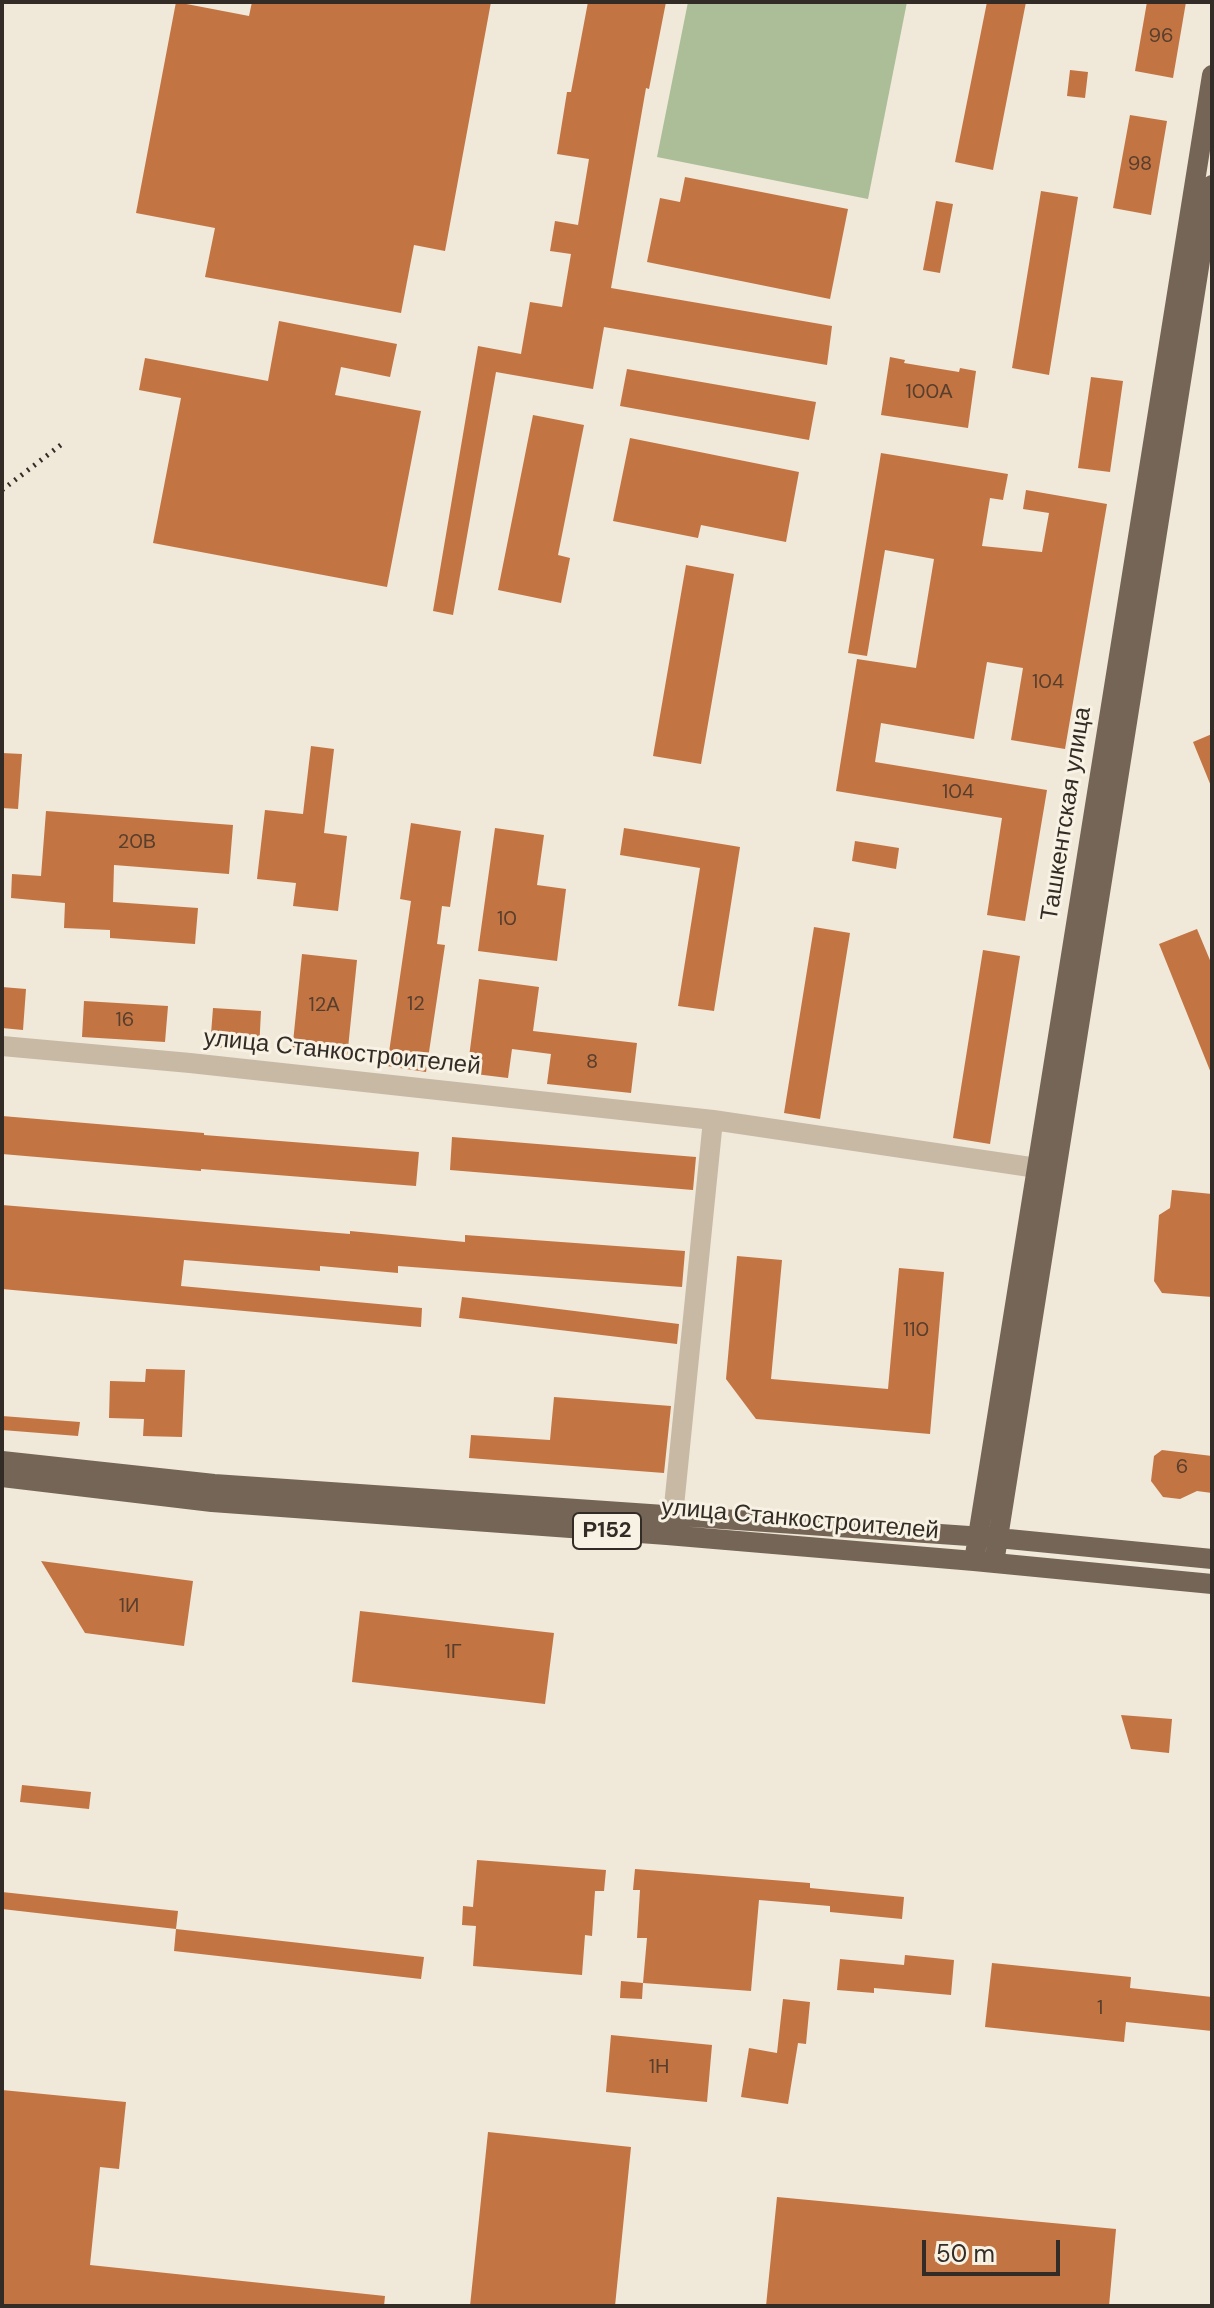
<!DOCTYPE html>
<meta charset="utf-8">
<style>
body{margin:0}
#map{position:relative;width:1214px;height:2308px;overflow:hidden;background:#f0e8d8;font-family:"DM Sans",sans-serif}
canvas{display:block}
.frame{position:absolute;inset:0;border:4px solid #332c26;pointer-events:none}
.scale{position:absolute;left:922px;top:2240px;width:138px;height:36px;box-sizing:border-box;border:4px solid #332c26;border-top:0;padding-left:10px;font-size:24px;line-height:28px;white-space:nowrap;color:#332c26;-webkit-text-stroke:6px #f8f2e4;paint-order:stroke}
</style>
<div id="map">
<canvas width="1214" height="2308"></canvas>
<div class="frame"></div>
<div class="scale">50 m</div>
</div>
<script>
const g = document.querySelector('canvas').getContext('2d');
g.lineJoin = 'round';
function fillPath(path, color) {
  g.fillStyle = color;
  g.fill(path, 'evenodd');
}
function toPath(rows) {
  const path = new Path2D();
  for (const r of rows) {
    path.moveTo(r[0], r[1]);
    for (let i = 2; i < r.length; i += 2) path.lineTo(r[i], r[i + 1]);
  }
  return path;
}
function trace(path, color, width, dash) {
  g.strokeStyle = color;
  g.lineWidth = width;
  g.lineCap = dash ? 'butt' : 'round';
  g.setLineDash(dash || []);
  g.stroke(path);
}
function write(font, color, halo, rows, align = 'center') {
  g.font = font + ' "DM Sans",sans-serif';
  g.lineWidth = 6;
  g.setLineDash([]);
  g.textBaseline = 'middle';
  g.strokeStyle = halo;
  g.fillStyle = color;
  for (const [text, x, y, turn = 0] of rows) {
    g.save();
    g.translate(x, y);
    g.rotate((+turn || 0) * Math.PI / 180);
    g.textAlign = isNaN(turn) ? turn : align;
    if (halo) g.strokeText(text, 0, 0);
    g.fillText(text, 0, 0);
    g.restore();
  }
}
fillPath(toPath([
 [688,2,907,2,868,199,657,157]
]), '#acbe98');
fillPath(toPath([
 [176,2,249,16,252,2,491,2,445,251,414,245,401,313,205,277,215,228,136,213],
 [588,2,666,2,649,89,646,88,611,288,832,326,827,365,604,327,593,389,496,372,453,615,433,611,478,346,521,354,530,302,562,307,571,254,550,251,555,221,578,225,589,159,557,154,567,92,571,92],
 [987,2,1026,2,993,170,955,162],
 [1147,2,1186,2,1173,78,1135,71],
 [1070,70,1088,72,1085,98,1067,96],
 [1130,115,1167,121,1151,215,1113,208],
 [685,177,848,209,830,299,647,262,660,198,680,202],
 [1041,191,1078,197,1049,375,1012,368],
 [936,201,953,204,940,273,923,270],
 [279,321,397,344,390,377,341,367,335,395,421,411,387,587,153,543,181,398,139,390,145,358,268,381],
 [890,357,905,360,904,363,959,372,960,368,976,371,968,428,881,415],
 [627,369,816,402,809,440,620,406],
 [1091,377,1123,381,1110,472,1078,468],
 [533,415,584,425,558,555,570,558,561,603,498,590],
 [630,438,799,472,786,542,701,525,698,538,613,521],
 [881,453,1008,474,1003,500,990,498,982,546,1042,552,1049,513,1023,509,1026,490,1107,504,1065,749,1011,740,1023,668,987,662,974,739,881,723,875,762,1047,790,1025,921,987,915,1002,818,836,791,857,659,916,668,934,559,885,550,867,656,848,653],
 [686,565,734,574,701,764,653,756],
 [1212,734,1212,786,1211,786,1193,742],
 [311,746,334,749,324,833,347,836,338,911,293,906,296,883,257,879,265,810,303,814],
 [2,753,22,754,18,809,2,808],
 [46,811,233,825,229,874,114,865,113,902,198,908,195,944,110,938,110,930,64,928,65,903,11,898,12,874,41,876],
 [411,823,461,831,450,907,442,906,437,944,445,945,426,1072,387,1066,411,901,400,899],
 [495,828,544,835,537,885,566,889,557,961,478,951],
 [624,828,740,847,714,1011,678,1006,700,868,620,855],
 [855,841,899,848,896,869,852,861],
 [814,927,850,933,820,1119,784,1113],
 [1197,929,1212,965,1211,1073,1159,944],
 [983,950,1020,956,990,1144,953,1138],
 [302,954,357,960,347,1058,292,1052],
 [479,979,539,987,533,1031,637,1043,631,1093,547,1084,551,1054,512,1049,508,1078,467,1073],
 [2,987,26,989,23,1030,2,1028],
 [84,1001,168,1006,165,1042,82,1037],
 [213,1008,261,1011,259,1050,210,1047],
 [2,1116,204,1133,204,1135,419,1152,416,1186,201,1169,201,1171,2,1154],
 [452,1137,696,1157,693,1190,450,1170],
 [1172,1190,1212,1194,1212,1297,1162,1293,1154,1281,1159,1215,1170,1208],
 [2,1205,350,1234,350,1231,465,1242,465,1235,685,1251,682,1287,398,1266,398,1273,320,1266,320,1271,184,1260,181,1286,422,1308,421,1327,2,1289],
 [737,1256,782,1260,771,1379,888,1389,899,1268,944,1272,930,1434,756,1419,726,1379],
 [462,1297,679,1324,677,1344,459,1318],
 [146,1369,185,1370,182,1437,143,1436,144,1419,109,1418,110,1381,145,1382],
 [554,1397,671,1406,664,1473,469,1458,471,1435,550,1440],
 [2,1416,80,1422,78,1436,2,1430],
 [1162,1450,1212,1456,1212,1493,1197,1491,1180,1499,1163,1497,1151,1481,1154,1456],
 [41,1561,193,1581,184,1646,85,1633],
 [360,1611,554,1633,545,1704,352,1682],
 [1121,1715,1172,1719,1169,1753,1131,1749],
 [22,1785,91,1792,89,1809,20,1802],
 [477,1860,606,1870,604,1891,595,1891,592,1936,585,1935,582,1975,473,1966,476,1926,462,1925,463,1906,473,1907],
 [635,1869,810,1883,810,1888,904,1897,902,1919,830,1912,830,1906,759,1900,751,1991,643,1983,647,1938,637,1938,640,1890,633,1890],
 [2,1892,178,1911,176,1929,2,1909],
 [176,1929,424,1957,421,1979,174,1951],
 [905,1955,954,1960,951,1995,874,1988,874,1993,837,1990,840,1959,904,1965],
 [992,1963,1131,1977,1130,1988,1212,1997,1212,2031,1126,2022,1124,2042,985,2027],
 [621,1981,643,1983,642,1999,620,1998],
 [783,1999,810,2002,806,2044,798,2043,788,2104,741,2097,749,2048,777,2053],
 [611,2035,712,2045,707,2102,606,2092],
 [2,2090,126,2102,119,2169,100,2167,90,2265,385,2296,384,2306,2,2306],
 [488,2132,631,2147,615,2306,470,2306],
 [777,2197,1116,2229,1109,2306,766,2306]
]), '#c37443');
trace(toPath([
 [2,1046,190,1063,713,1120,1037,1168],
 [673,1516,713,1120]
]), '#c7b9a4', 20);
trace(toPath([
 [2,1461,214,1484,998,1538,1212,1559],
 [2,1477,212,1502,667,1535,974,1561,1212,1584],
 [974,1561,1212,75],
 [994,1563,1212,185]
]), '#756557', 20);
trace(toPath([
 [2,490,62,444]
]), '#332c26', 5, [2, 6]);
write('20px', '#573e2d', null, [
 ["96",1161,37],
 ["98",1140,165],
 ["100А",929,393],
 ["104",1048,683],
 ["104",958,793],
 ["20В",137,843],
 ["10",507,920],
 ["12",416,1005],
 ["12А",324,1006],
 ["16",125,1021],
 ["8",592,1063],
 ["110",916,1331],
 ["6",1182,1468],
 ["1И",129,1607],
 ["1Г",453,1653],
 ["1",1100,2009],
 ["1Н",659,2068]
]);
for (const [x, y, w] of [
 [607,1531,68]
]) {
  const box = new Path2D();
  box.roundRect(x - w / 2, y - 18, w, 36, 6);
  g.fillStyle = '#f8f2e4';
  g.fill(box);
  trace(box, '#332c26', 2);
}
write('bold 22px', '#332c26', null, [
 ["Р152",607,1531]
]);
write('24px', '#332c26', '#f8f2e4', [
 ["Ташкентская улица",1067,814,-81],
 ["улица Станкостроителей",342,1053,6],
 ["улица Станкостроителей",800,1520,5]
]);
</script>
